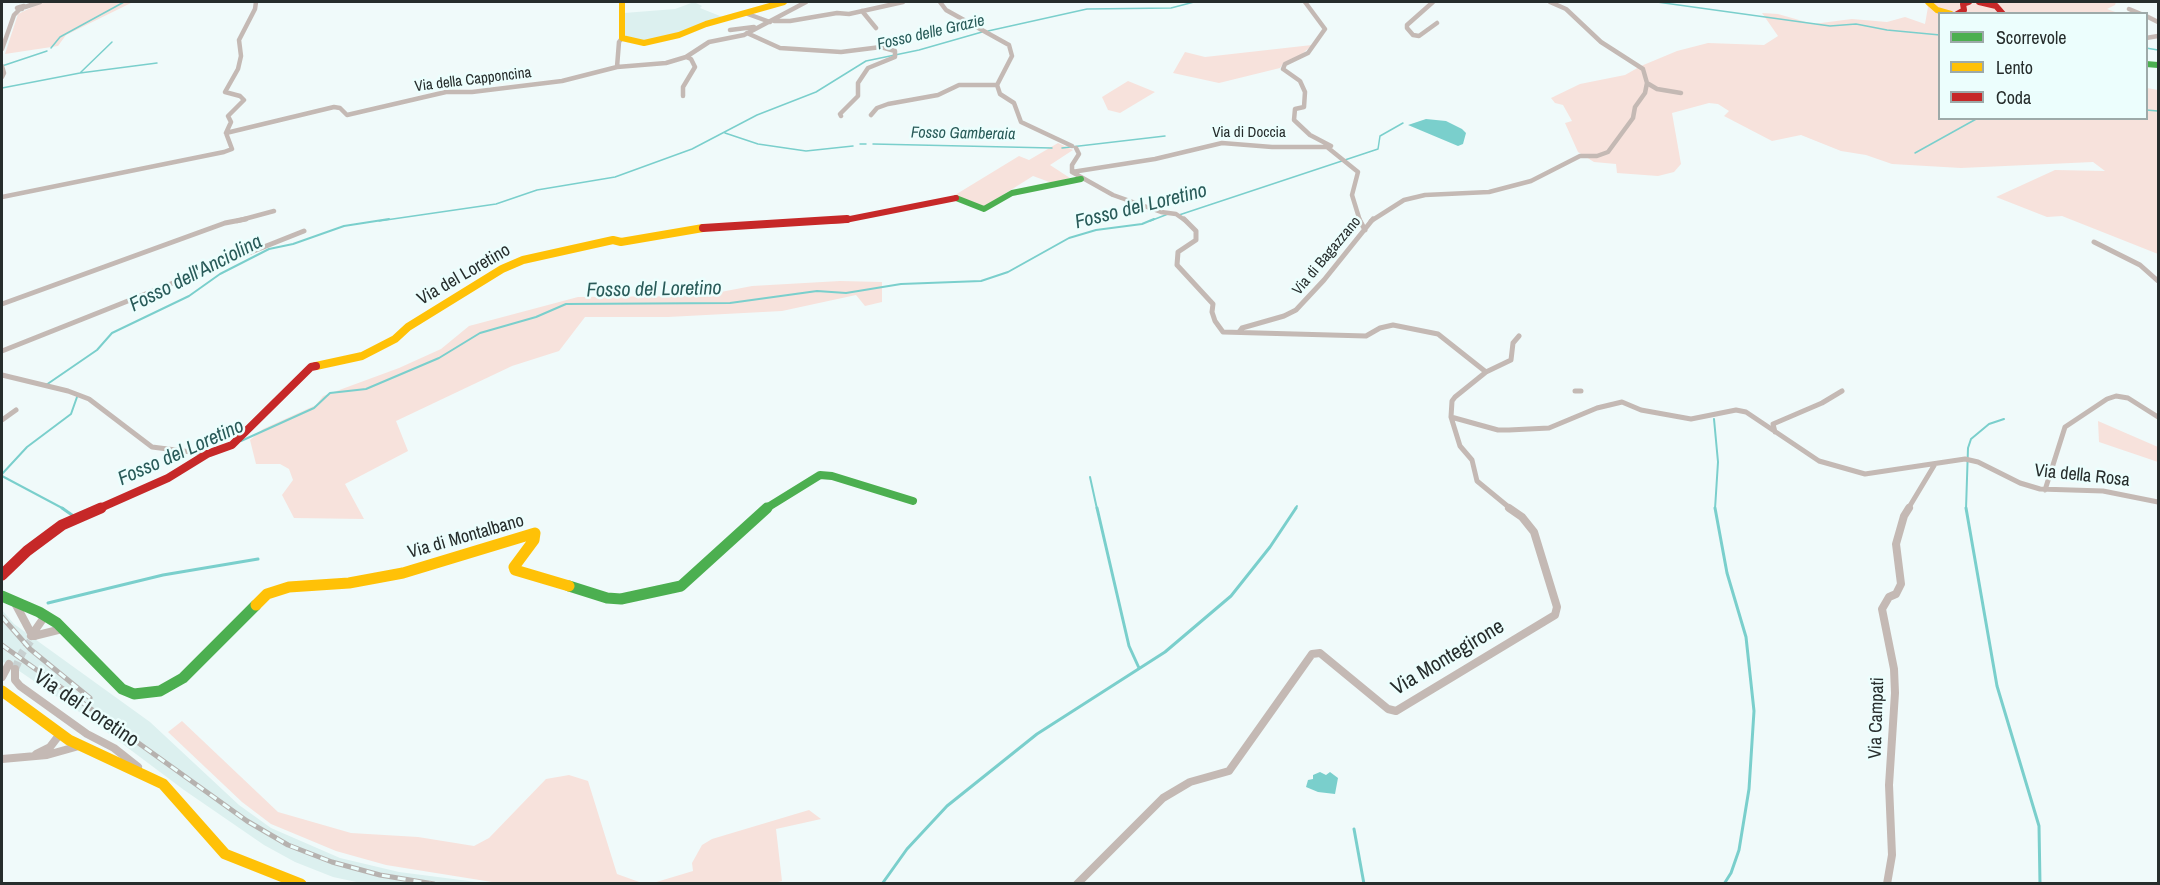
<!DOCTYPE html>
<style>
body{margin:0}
#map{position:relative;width:2160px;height:885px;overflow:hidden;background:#f0fafa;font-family:"Archivo Narrow",sans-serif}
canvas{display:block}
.frame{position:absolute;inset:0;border:3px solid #262d2c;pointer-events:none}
.legend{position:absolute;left:1938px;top:12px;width:210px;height:108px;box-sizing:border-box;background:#ecfefd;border:2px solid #9daaa9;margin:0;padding:8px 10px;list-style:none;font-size:18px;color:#262d2c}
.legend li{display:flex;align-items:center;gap:12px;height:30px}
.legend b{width:30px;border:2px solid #9daaa9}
</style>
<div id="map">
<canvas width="2160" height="885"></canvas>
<div class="frame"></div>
<ul class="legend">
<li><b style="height:8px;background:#4caf50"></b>Scorrevole</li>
<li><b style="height:8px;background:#ffc107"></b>Lento</li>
<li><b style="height:8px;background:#c62828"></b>Coda</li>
</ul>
</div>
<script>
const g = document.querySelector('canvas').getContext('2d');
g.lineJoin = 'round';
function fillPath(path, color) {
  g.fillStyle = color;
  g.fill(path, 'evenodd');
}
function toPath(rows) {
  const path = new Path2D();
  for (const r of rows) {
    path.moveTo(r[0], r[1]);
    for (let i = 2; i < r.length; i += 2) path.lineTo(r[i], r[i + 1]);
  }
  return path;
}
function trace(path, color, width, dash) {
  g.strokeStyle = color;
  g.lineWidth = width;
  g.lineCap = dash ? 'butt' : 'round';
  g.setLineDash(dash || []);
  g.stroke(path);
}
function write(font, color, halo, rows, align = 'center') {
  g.font = font + ' "Archivo Narrow",sans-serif';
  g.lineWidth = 5;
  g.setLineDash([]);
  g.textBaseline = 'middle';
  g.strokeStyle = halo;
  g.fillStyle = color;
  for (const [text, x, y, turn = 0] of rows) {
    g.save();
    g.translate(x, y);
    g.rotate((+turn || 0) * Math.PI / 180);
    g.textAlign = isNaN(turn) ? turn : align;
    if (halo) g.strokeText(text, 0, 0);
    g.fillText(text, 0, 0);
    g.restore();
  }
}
fillPath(toPath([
 [694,2,702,6,700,8,725,18,679,34,644,41,625,36,624,13,675,9],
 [2,610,14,624,150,722,239,805,271,828,340,858,399,872,484,883,361,883,333,877,295,862,264,845,184,790,88,718,9,664,2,662]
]), '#dcf0ef');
fillPath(toPath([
 [43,2,133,2,66,35,58,46,5,54,18,14],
 [1924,2,2116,2,2115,5,2107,9,2118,13,1940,14,1940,118,2146,118,2147,88,2158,90,2158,254,2062,216,2047,217,1996,197,2055,170,2105,171,2093,162,1961,168,1892,164,1866,155,1841,151,1801,135,1772,141,1724,116,1729,111,1718,104,1709,103,1672,113,1681,164,1674,172,1658,176,1617,173,1616,164,1594,162,1578,152,1565,123,1572,121,1563,105,1555,103,1551,98,1580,84,1625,75,1641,66,1677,51,1708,43,1764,45,1778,36,1762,13,1778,14,1813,24,1852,19,1887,22,1905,17,1925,24,1928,7],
 [1312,45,1300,56,1283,64,1280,68,1219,83,1173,73,1185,52,1205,57],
 [1128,81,1155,92,1120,113,1108,110,1102,97],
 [1058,143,1073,150,1050,165,1070,178,1052,183,1033,176,982,208,955,195,1019,156,1029,160],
 [840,281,882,282,882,302,865,306,856,295,782,311,668,317,585,317,559,351,512,366,396,421,408,451,345,484,364,519,294,518,282,495,293,480,289,469,280,464,256,464,250,440,263,429,316,405,323,396,399,368,441,349,469,326,578,297,700,296,752,286],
 [2098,421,2158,447,2158,462,2099,442],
 [182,721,278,812,351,833,418,837,474,846,489,838,546,779,569,775,588,781,617,874,642,883,492,882,386,865,336,851,271,824,242,802,168,732],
 [809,810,821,819,776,829,782,881,770,884,653,883,693,871,692,863,702,845,712,839]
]), '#f7e2dc');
fillPath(toPath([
 [1426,119,1446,121,1462,129,1466,133,1463,144,1458,146,1408,125],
 [1320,772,1326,775,1330,772,1338,778,1335,794,1318,792,1306,787,1308,780,1313,779,1313,775]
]), '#7acfcc');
trace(toPath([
 [1657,2,1830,26,1856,24,1887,30,1940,35],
 [988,31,1087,9,1171,8,1194,2],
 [51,48,60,37,124,2],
 [2146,48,2158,50],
 [2,66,47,51],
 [80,73,112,42],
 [2,88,80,73,157,63],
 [2146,110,2158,111],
 [725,133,758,144,806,151,853,146],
 [860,144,866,144],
 [873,144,1052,148],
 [1062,148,1165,136],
 [1915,153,1978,118],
 [1179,215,1378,149,1380,136,1403,123],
 [379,221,496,204,537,190,615,177,692,149,757,115,816,92,866,61,919,50,982,32],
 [1150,221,1168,214]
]), '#7acfcc', 1.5);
trace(toPath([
 [46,385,97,350,112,333,189,296,220,274,269,249,293,244,344,226,389,219],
 [1714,419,1718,462,1715,509],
 [241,441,314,408,330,393,366,389,439,358,480,333,536,317,566,304,730,303,817,291,846,293,901,284,981,281,1008,272,1069,238,1096,230,1142,224,1154,219],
 [2,474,27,447,71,414,77,397],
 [2,476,64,509],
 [1090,477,1097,509],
 [1295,509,1297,506],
 [1966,509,1968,448,1971,439,1989,424,2004,419]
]), '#7acfcc', 2);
trace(toPath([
 [62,508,72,515],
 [1097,508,1129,646,1139,668],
 [1715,508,1727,573,1746,637,1754,711,1749,789,1739,850,1731,873,1724,884],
 [1966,508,1997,686,2039,826,2040,884],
 [48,603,163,575,258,559],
 [1354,829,1364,884],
 [882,884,907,849,947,806,1037,734,1165,652,1231,596,1270,547,1296,508]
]), '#7acfcc', 3);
trace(toPath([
 [15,669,22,653,34,636]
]), '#c8d1d1', 8, [8, 4]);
trace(toPath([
 [940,2,946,10,1009,45,1012,56,997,85,1000,94,1014,103,1021,122,1072,146],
 [1305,2,1325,29,1308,53,1285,64,1283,69,1300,81,1305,92,1304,107,1295,109,1294,120,1310,135,1331,146],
 [1433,2,1407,25,1407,28,1413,35,1419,36,1437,23],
 [24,6,22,9,17,8,20,7,24,6],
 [25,7,40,2],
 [2129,9,2141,14],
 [862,11,876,28],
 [745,13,770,22],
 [2146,16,2158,22],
 [774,21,790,21,837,13,849,14,903,2],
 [730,30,754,27],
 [747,33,780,48,841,52,881,47,895,51,895,57,868,68,858,83,858,96,840,114,841,116],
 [2146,38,2158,36],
 [2,49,14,15,20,9],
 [2,66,4,73,2,77],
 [617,67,619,42,622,38],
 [1647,83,1657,89,1681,93],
 [683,96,683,87,695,67,691,59,686,57],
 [871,115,877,108,888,104,938,95,959,85,997,85],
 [226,133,334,107,340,108,347,115,446,92,472,92,562,81,617,67,666,63,686,57,709,42,744,35,806,2],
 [226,133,231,122,228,116,244,100,240,96,225,92,238,69,241,56,239,40,255,9,256,2],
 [1072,172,1113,195,1161,212,1176,214,1186,221],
 [1072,172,1155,159,1222,143,1272,147,1327,147,1358,172,1352,195,1360,221],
 [1072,172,1072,165,1079,154,1076,148],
 [2,197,224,152,232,149,226,133],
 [237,221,274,211],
 [1371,221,1404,200,1425,195,1489,192,1531,181,1580,156,1597,156,1608,152,1633,118,1635,107,1645,93,1647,83,1643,69,1601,42,1566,9,1550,2]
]), '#c4b9b4', 4.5);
trace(toPath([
 [1184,219,1196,231,1196,240,1178,252,1177,265,1213,304,1212,312,1215,321,1223,332,1366,336,1380,328,1393,325,1438,334,1486,372],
 [1359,219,1365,230],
 [2094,242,2140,265,2158,281],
 [2,304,225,223,246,219],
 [1239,332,1242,328,1284,316,1296,310,1324,280,1373,219],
 [2,351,304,231],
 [2,375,68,391,89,399,152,447,207,454],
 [1575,391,1581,391],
 [1451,417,1498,430,1509,430,1549,428,1597,408,1622,402,1641,410,1691,419,1736,410,1746,412,1819,461,1865,474,1965,459,1978,462,2020,483,2040,489,2103,491,2158,502],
 [2,420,16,410],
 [1775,432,1773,424,1822,403,1842,391],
 [2045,490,2065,427,2107,399,2116,396,2128,398,2158,417],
 [1511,509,1477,481,1472,460,1460,446,1451,417,1452,401,1455,397,1486,372,1511,360,1513,343,1519,336],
 [1908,509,1935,464]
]), '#c4b9b4', 5);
trace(toPath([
 [16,605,32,635],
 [31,636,45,616],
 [34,636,62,629],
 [15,669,15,680,20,686,87,734,114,748,138,767],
 [2,677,9,664],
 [36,754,50,747,60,734],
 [2,759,47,755,79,746],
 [1077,884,1163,798,1190,782,1229,771,1312,654,1320,653,1388,709,1396,711,1555,615,1557,607,1534,532,1522,517,1509,508],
 [1887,884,1892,855,1889,785,1895,693,1894,669,1882,609,1889,597,1896,594,1901,584,1896,544,1904,516,1909,508]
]), '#c4b9b4', 8);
trace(toPath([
 [2146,64,2158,65],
 [956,198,984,209,1012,193,1081,179]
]), '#4caf50', 6);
trace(toPath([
 [765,509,820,475,832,476,913,501]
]), '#4caf50', 8);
trace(toPath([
 [569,586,607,598,621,599,681,586,767,508],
 [2,596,39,612,57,623,122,689,134,694,160,691,183,678,256,605]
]), '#4caf50', 11);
trace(toPath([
 [622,2,622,38,644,43,679,35,706,24,784,2],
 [1928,2,1937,10,1951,14]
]), '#ffc107', 6);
trace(toPath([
 [316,366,362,356,395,339,408,327,502,269,523,260,613,240,621,242,703,228]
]), '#ffc107', 8);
trace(toPath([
 [256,605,267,594,289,587,349,583,403,573,535,533,534,540,514,567,515,570,569,586],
 [2,691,69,740,163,784,225,854,301,884]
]), '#ffc107', 11);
trace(toPath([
 [1979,2,1996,6,2003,14],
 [1957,14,1964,10,1963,4,1969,2],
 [817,221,845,220,956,198]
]), '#c62828', 6);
trace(toPath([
 [703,228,847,219],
 [98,509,168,478,207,454,232,445,311,367,316,366]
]), '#c62828', 8);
trace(toPath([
 [2,575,27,551,62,525,101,508]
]), '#c62828', 11);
const rail = toPath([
 [2,617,30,649,90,698],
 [2,645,247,821,288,845,332,862,380,875,434,884]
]);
trace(rail, '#b6b2af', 5);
trace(rail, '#ecfefd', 3, [8]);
write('15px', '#262d2c', '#ecfefd', [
 ["Via della Capponcina",473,80,-7],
 ["Via di Doccia",1249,133],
 ["Via di Bagazzano",1327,256,-50]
]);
write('italic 16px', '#295b59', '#ecfefd', [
 ["Fosso delle Grazie",931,33,-13],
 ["Fosso Gamberaia",963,134,1]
]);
write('18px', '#262d2c', '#ecfefd', [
 ["Via del Loretino",464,275,-30],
 ["Via della Rosa",2082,476,6],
 ["Via di Montalbano",466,537,-16],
 ["Via Campati",1877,718,-88]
]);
write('italic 20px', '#295b59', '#ecfefd', [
 ["Fosso del Loretino",1141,207,-14],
 ["Fosso dell'Anciolina",196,274,-27],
 ["Fosso del Loretino",654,290,-1],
 ["Fosso del Loretino",181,453,-24]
]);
write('21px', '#262d2c', '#ecfefd', [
 ["Via Montegirone",1448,658,-31],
 ["Via del Loretino",86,709,34]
]);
</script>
